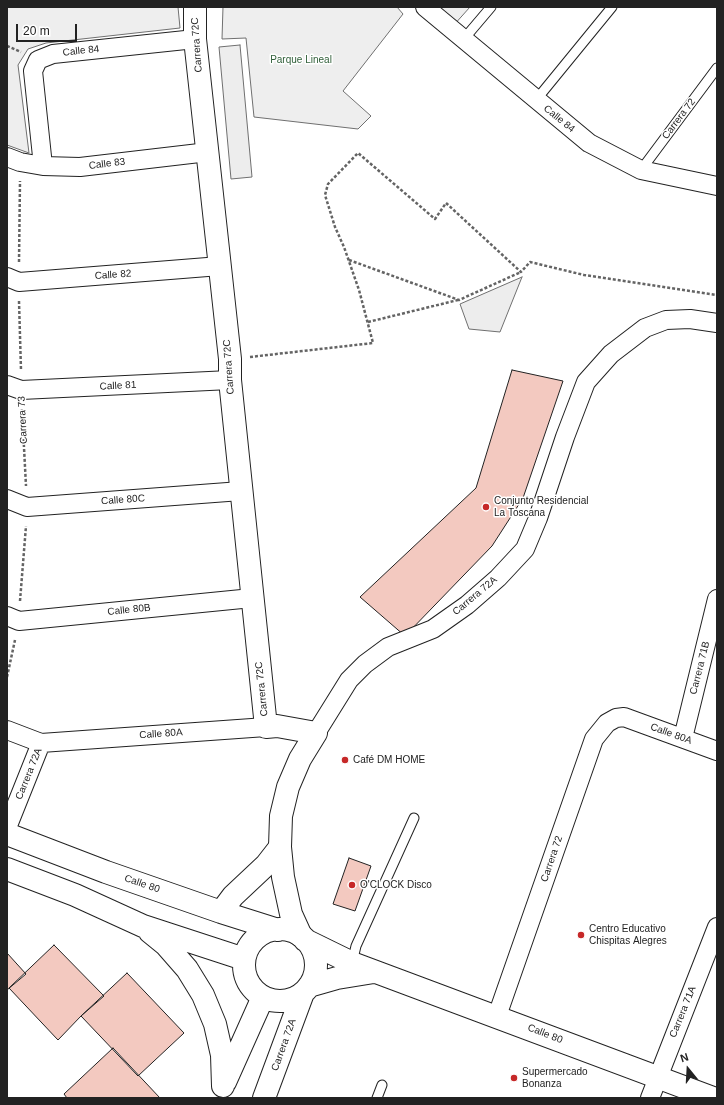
<!DOCTYPE html>
<meta charset="utf-8">
<style>
body{margin:0}
#map{position:relative;width:724px;height:1105px;overflow:hidden;background:#fff;font-family:Arial,sans-serif}
canvas{display:block}
.frame{position:absolute;inset:0;border:8px solid #222;pointer-events:none}
.north{position:absolute;left:668px;top:1049px;width:40px;height:40px;-webkit-text-stroke:3px #fff;paint-order:stroke;rotate:342deg;font-size:11px;font-weight:700;line-height:16px;text-align:center;color:#222}
.north::after{content:'';display:block;margin:auto;width:14px;height:18px;background:#222;clip-path:polygon(50% 0,100% 100%,50% 72%,0 100%)}
.scale{position:absolute;left:16px;top:24px;width:61px;height:18px;box-sizing:border-box;border:2px solid #222;border-top:0;padding-left:5px;font-size:12px;line-height:14px;white-space:nowrap;color:#222;-webkit-text-stroke:3px #fff;paint-order:stroke}
</style>
<div id="map">
<canvas width="724" height="1105"></canvas>
<div class="frame"></div>
<div class="north">N</div>
<div class="scale">20 m</div>
</div>
<script>
const g = document.querySelector('canvas').getContext('2d');
g.lineJoin = 'round';
function fillPath(path, color) {
  g.fillStyle = color;
  g.fill(path, 'evenodd');
}
function toPath(rows) {
  const path = new Path2D();
  for (const r of rows) {
    if (r.length === 3) {
      path.moveTo(r[0] + r[2], r[1]);
      path.arc(r[0], r[1], r[2], 0, 2 * Math.PI);
      continue;
    }
    path.moveTo(r[0], r[1]);
    for (let i = 2; i < r.length; i += 2) path.lineTo(r[i], r[i + 1]);
  }
  return path;
}
function trace(path, color, width, dash) {
  g.strokeStyle = color;
  g.lineWidth = width;
  g.lineCap = dash ? 'butt' : 'round';
  g.setLineDash(dash || []);
  g.stroke(path);
}
function write(font, color, halo, rows, align = 'center') {
  g.font = font + ' Arial,sans-serif';
  g.lineWidth = 3;
  g.setLineDash([]);
  g.textBaseline = 'middle';
  g.strokeStyle = halo;
  g.fillStyle = color;
  for (const [text, x, y, turn = 0] of rows) {
    g.save();
    g.translate(x, y);
    g.rotate((+turn || 0) * Math.PI / 180);
    g.textAlign = isNaN(turn) ? turn : align;
    if (halo) g.strokeText(text, 0, 0);
    g.fillText(text, 0, 0);
    g.restore();
  }
}
const green = toPath([
 [7,7,178,7,180,28,46,43,28,49,18,65,29,153,7,145,7,7],
 [223,7,397,7,403,14,343,91,371,116,358,129,254,117,246,38,222,39,223,7],
 [432,7,470,7,453,26,432,7]
]);
fillPath(green, '#eee');
trace(green, '#6f6f6f', 1);
const parking = toPath([
 [240,45,252,177,231,179,219,47,240,45],
 [522,277,500,332,469,329,460,304,522,277]
]);
fillPath(parking, '#ededed');
trace(parking, '#6f6f6f', 1);
const building = toPath([
 [512,370,563,381,523,498,492,546,405,636,360,597,476,488,512,370],
 [349,858,371,866,355,911,333,904,349,858],
 [54,945,104,996,81,1016,58,1040,9,988,54,945],
 [7,953,26,974,7,990,7,953],
 [127,973,184,1033,138,1076,81,1016,127,973],
 [113,1048,160,1098,67,1098,64,1094,113,1048]
]);
fillPath(building, '#f3c9c0');
trace(building, '#222', 1);
const service = toPath([
 [463,40,491,7],
 [536,100,612,7],
 [641,170,717,68],
 [352,963,356,946,414,818],
 [377,1098,382,1085]
]);
const minor = toPath([
 [425,7,589,143,641,170,717,186],
 [7,157,20,162,43,166,80,167,208,152],
 [43,166,33,71,38,60,53,54,195,39],
 [7,277,19,282,220,266],
 [7,385,21,390,230,380],
 [7,499,27,507,241,491],
 [7,616,19,621,252,598],
 [7,730,41,743,266,727],
 [316,733,349,680,365,664,388,647,433,629,467,605,498,578,525,549,538,518,565,437,586,382,611,354,645,328,666,320,690,319,717,323],
 [683,738,717,599],
 [7,828,41,743],
 [497,1016,594,739,607,723,616,718,624,717,717,751],
 [650,1098,717,927]
]);
const tertiary = toPath([
 [195,7,195,39,230,359,230,380,266,727,277,726,316,733,300,759,288,787,281,816,280,847,283,877,291,914,301,936]
]);
const secondary = toPath([
 [7,834,106,872,221,912,278,930],
 [7,869,75,895,143,926,244,959],
 [221,912,233,896,266,865,280,847],
 [280,965,36],
 [150,932,166,945,187,969,203,995,215,1024,222,1055,223,1086],
 [305,940,352,963,713,1098],
 [309,986,337,978,374,972],
 [225,1082,263,997],
 [264,1098,303,993]
]);
trace(service, '#222', 11);
trace(minor, '#222', 20);
trace(tertiary, '#222', 24);
trace(secondary, '#222', 24);
trace(toPath([
 [7,46,21,52],
 [349,260,459,300,521,272],
 [19,262,20,181],
 [19,301,21,370],
 [368,322,458,300],
 [250,357,373,343,359,290,344,247,335,227,325,195,328,184,358,153,435,219,446,203,521,272,530,262,584,275,717,295],
 [22,409,26,486],
 [20,601,26,526],
 [7,677,15,640]
]), '#646464', 2.5, [3, 2]);
trace(service, '#fff', 9);
trace(minor, '#fff', 18);
trace(tertiary, '#fff', 22);
trace(secondary, '#fff', 22);
for (const [x, y, r, color] of [
 [486,507,4,"#c62828"],
 [345,760,4,"#c62828"],
 [352,885,4,"#c62828"],
 [581,935,4,"#c62828"],
 [514,1078,4,"#c62828"]
]) {
  const dot = new Path2D();
  dot.arc(x, y, r, 0, 2 * Math.PI);
  g.fillStyle = color;
  g.fill(dot);
  trace(dot, '#fff', 1.5);
}
write('10px', '#222', '#fff', [
 ["Carrera 72C",197,45,-94],
 ["Calle 84",81,51,-6],
 ["Calle 84",559,119,39],
 ["Carrera 72",679,119,-53],
 ["Calle 83",107,164,-7],
 ["Calle 82",113,275,-4],
 ["Carrera 72C",229,367,-94],
 ["Calle 81",118,386,-3],
 ["Carrera 73",23,420,-93],
 ["Calle 80C",123,500,-4],
 ["Carrera 72A",475,596,-40],
 ["Calle 80B",129,610,-6],
 ["Carrera 71B",700,668,-76],
 ["Carrera 72C",262,689,-96],
 ["Calle 80A",161,734,-4],
 ["Calle 80A",671,734,20],
 ["Carrera 72A",29,774,-68],
 ["Carrera 72",552,859,-71],
 ["Calle 80",142,884,19],
 ["Carrera 71A",683,1012,-68],
 ["Calle 80",545,1034,21],
 ["Carrera 72A",284,1045,-70]
]);
write('10px', '#2f5e38', '#fff', [
 ["Parque Lineal",301,60]
]);
write('10px', '#222', '#fff', [
 ["Conjunto Residencial",494,501],
 ["La Toscana",494,513],
 ["Café DM HOME",353,760],
 ["O'CLOCK Disco",360,885],
 ["Centro Educativo",589,929],
 ["Chispitas Alegres",589,941],
 ["Supermercado",522,1072],
 ["Bonanza",522,1084]
], 'left');
</script>
